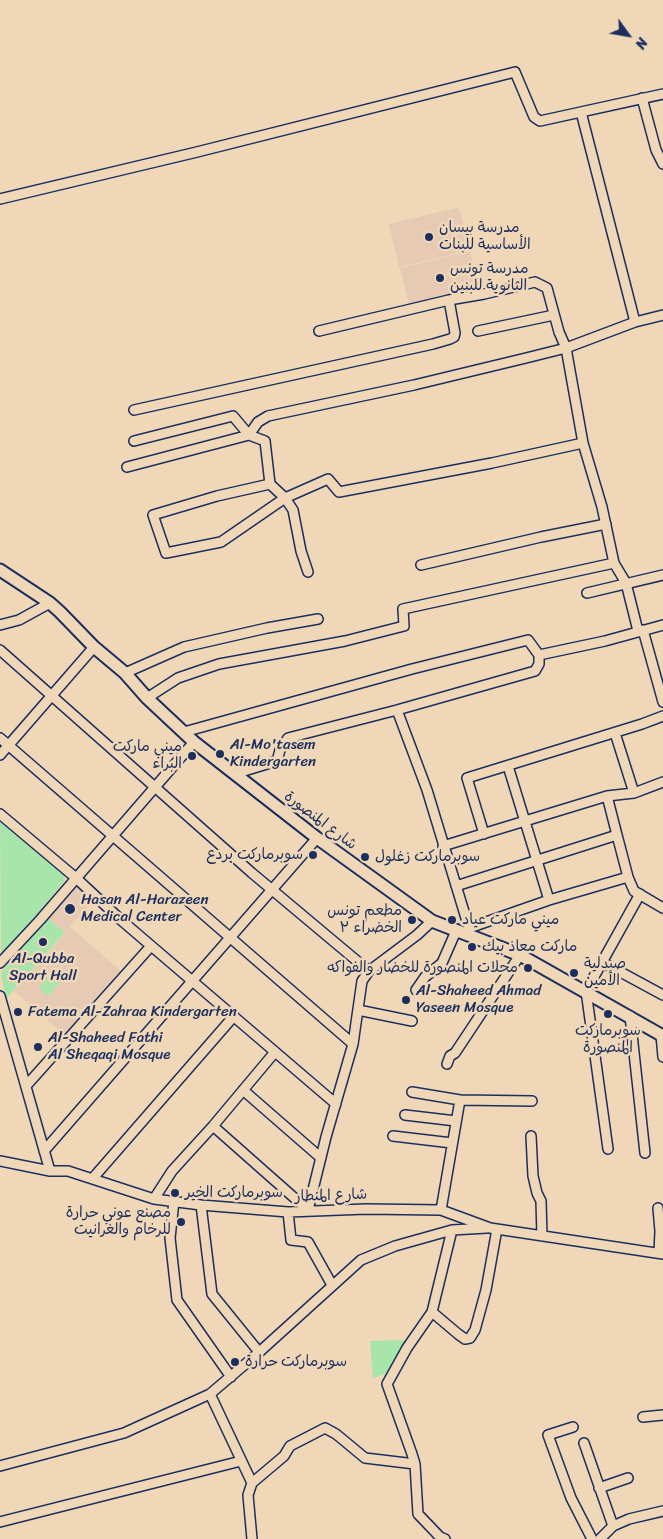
<!DOCTYPE html>
<meta charset="utf-8">
<style>
body{margin:0}
#map{position:relative;width:663px;height:1539px;overflow:hidden;background:#f0d7b8;font-family:Sriracha,sans-serif}
canvas{display:block}
.north{position:absolute;left:603px;top:10px;width:50px;height:50px;-webkit-text-stroke:4px #f0d7b8;paint-order:stroke;rotate:122deg;font-size:14px;font-weight:700;line-height:20px;text-align:center;color:#1b2f5e}
.north::after{content:'';display:block;margin:auto;width:18px;height:22px;background:#1b2f5e;clip-path:polygon(50% 0,100% 100%,50% 72%,0 100%)}
</style>
<div id="map">
<canvas width="663" height="1539"></canvas>
<div class="north">N</div>
</div>
<script>
const g = document.querySelector('canvas').getContext('2d');
g.lineJoin = 'round';
function fillPath(path, color) {
  g.fillStyle = color;
  g.fill(path, 'evenodd');
}
function toPath(rows) {
  const path = new Path2D();
  for (const r of rows) {
    path.moveTo(r[0], r[1]);
    for (let i = 2; i < r.length; i += 2) path.lineTo(r[i], r[i + 1]);
  }
  return path;
}
function trace(path, color, width, dash) {
  g.strokeStyle = color;
  g.lineWidth = width;
  g.lineCap = dash ? 'butt' : 'round';
  g.setLineDash(dash || []);
  g.stroke(path);
}
function write(font, color, halo, rows, align = 'center') {
  g.font = font + ' Sriracha,"Playpen Sans Arabic",sans-serif';
  g.lineWidth = 5;
  g.setLineDash([]);
  g.textBaseline = 'middle';
  g.strokeStyle = halo;
  g.fillStyle = color;
  for (const [text, x, y, turn = 0] of rows) {
    g.save();
    g.translate(x, y);
    g.rotate((+turn || 0) * Math.PI / 180);
    g.textAlign = isNaN(turn) ? turn : align;
    if (halo) g.strokeText(text, 0, 0);
    g.fillText(text, 0, 0);
    g.restore();
  }
}
fillPath(toPath([
 [456,208,460,210,470,250,399,267,389,224],
 [470,251,480,291,412,306,409,304,400,268],
 [72,888,79,888,93,900,70,927,121,971,65,1035,14,991,65,933,47,918]
]), '#e6cab3');
fillPath(toPath([
 [0,821,63,873,65,880,6,952,1,955],
 [47,918,65,932,6,999,1,975,3,970],
 [56,968,65,977,48,996,39,987],
 [408,1340,389,1373,373,1378,370,1341]
]), '#a8e5ab');
const minor = toPath([
 [642,98,656,150,663,164],
 [581,112,635,322],
 [0,199,197,152,515,72,534,117,540,121,663,94],
 [319,331,449,300,484,294,535,282,547,288,559,332,566,348,583,443,602,507,614,563,626,583,638,631],
 [478,331,554,315],
 [134,410,433,344,450,339,454,337,455,333,449,300],
 [134,441,233,416,249,435,265,441,270,484,285,498,293,510,301,551,308,572],
 [127,467,249,435,258,422,268,416,414,385,526,358,566,348,635,322,663,315],
 [270,484,217,496,153,515,166,553,221,542,285,498,328,479,339,492,492,463,583,443],
 [421,565,541,537,606,524],
 [587,593,663,575],
 [0,625,19,620,50,603],
 [643,630,663,702],
 [0,650,252,873,369,971],
 [125,673,184,647,267,628,318,619],
 [147,698,178,678,219,664,345,641,404,626,403,609,614,563],
 [397,710,427,790,469,928,469,933],
 [184,732,412,669,528,640,539,655,605,641,663,625],
 [615,733,634,793],
 [0,738,353,1044],
 [0,755,94,647],
 [508,766,549,900],
 [234,774,277,761,280,750,288,738,397,710,535,671,539,664,539,655],
 [607,796,617,835],
 [0,814,76,878,121,920,336,1104],
 [484,834,467,778,642,724,663,716],
 [443,846,607,796,634,793,663,782],
 [628,877,634,891,663,908],
 [456,886,617,835,628,877,549,900,469,928],
 [602,962,663,995],
 [0,963,40,920,194,742],
 [416,990,425,977,442,963,456,931],
 [0,996,50,1171],
 [358,1010,412,1021],
 [630,1016,645,1153],
 [661,1035,663,1057],
 [447,1064,450,1056,455,1053,520,955],
 [26,1086,151,946],
 [243,1090,321,1158],
 [412,1092,460,1100],
 [405,1115,456,1121],
 [213,1126,308,1210,326,1137,353,1044,362,981,369,971,417,935,432,921],
 [393,1136,452,1143],
 [531,1136,533,1176,537,1193,541,1201,542,1236],
 [608,1149,586,991,640,894],
 [44,1151,317,838],
 [0,1161,50,1171,68,1171,154,1199,201,1205,288,1212,366,1209,441,1210,490,1228,663,1254],
 [93,1178,234,1016],
 [154,1199,172,1171,213,1126,275,1052],
 [174,1201,170,1238,177,1300,231,1377],
 [201,1205,212,1294,259,1352],
 [658,1208,660,1231,659,1253],
 [441,1210,460,1100,532,1101],
 [288,1212,291,1240,308,1242,332,1285],
 [432,1312,458,1334,465,1339,470,1338,475,1330,486,1290,497,1229],
 [210,1394,252,1483,248,1495,252,1539],
 [643,1417,663,1415],
 [573,1427,548,1435,571,1498,592,1539],
 [584,1443,613,1526],
 [0,1466,124,1433,210,1394,256,1355,361,1260,395,1246,452,1230,487,1228],
 [252,1483,284,1456,290,1446,325,1428,336,1434,365,1458,415,1464],
 [599,1488,628,1478],
 [0,1522,241,1461],
 [445,1539,440,1537,418,1514,415,1464,412,1454,387,1384,407,1348,432,1312,452,1230],
 [600,1539,613,1526,629,1519,663,1511]
]);
const major = toPath([
 [0,570,50,603,60,612,94,647,125,673,147,698,194,742,317,838,432,921,520,955,663,1036]
]);
trace(minor, '#1b2f5e', 12);
trace(major, '#1b2f5e', 15);
trace(minor, '#f0d7b8', 9);
trace(major, '#f0d7b8', 11);
for (const [x, y, r, color] of [
 [429,237,5,"#1b2f5e"],
 [440,278,5,"#1b2f5e"],
 [220,754,5,"#1b2f5e"],
 [192,756,5,"#1b2f5e"],
 [313,855,5,"#1b2f5e"],
 [365,857,5,"#1b2f5e"],
 [70,909,6,"#1b2f5e"],
 [412,920,5,"#1b2f5e"],
 [452,920,5,"#1b2f5e"],
 [43,942,5,"#1b2f5e"],
 [472,947,5,"#1b2f5e"],
 [528,968,5,"#1b2f5e"],
 [574,973,5,"#1b2f5e"],
 [406,1000,5,"#1b2f5e"],
 [18,1012,5,"#1b2f5e"],
 [608,1014,5,"#1b2f5e"],
 [38,1047,5,"#1b2f5e"],
 [175,1193,5,"#1b2f5e"],
 [181,1222,5,"#1b2f5e"],
 [235,1362,5,"#1b2f5e"]
]) {
  const dot = new Path2D();
  dot.arc(x, y, r, 0, 2 * Math.PI);
  g.fillStyle = color;
  g.fill(dot);
  trace(dot, '#f0d7b8', 2);
}
write('15px', '#1b2f5e', '#f0d7b8', [
 ["مدرسة بيسان",439,228],
 ["الأساسية للبنات",439,245],
 ["مدرسة تونس",450,269],
 ["الثانوية للبنين",450,286],
 ["Al-Mo'tasem",230,745],
 ["Kindergarten",230,762],
 ["ميني ماركت",182,747,"right"],
 ["البراء",182,764,"right"],
 ["سوبرماركت بردع",303,855,"right"],
 ["سوبرماركت زغلول",375,857],
 ["Hasan Al-Harazeen",81,900],
 ["Medical Center",81,917],
 ["مطعم تونس",402,911,"right"],
 ["الخضراء ٣",402,928,"right"],
 ["ميني ماركت عياد",462,920],
 ["ماركت معاذ بيك",482,947],
 ["Al-Qubba",43,959,"center"],
 ["Sport Hall",43,976,"center"],
 ["صيدلية",584,964],
 ["الأمين",584,981],
 ["محلات المنصورة للخضار والفواكه",518,968,"right"],
 ["Al-Shaheed Ahmad",416,991],
 ["Yaseen Mosque",416,1008],
 ["Fatema Al-Zahraa Kindergarten",28,1012],
 ["سوبرماركت",608,1031,"center"],
 ["المنصورة",608,1048,"center"],
 ["Al-Shaheed Fathi",48,1038],
 ["Al Sheqaqi Mosque",48,1055],
 ["سوبرماركت الخير",185,1193],
 ["مصنع عوني حرارة",171,1213,"right"],
 ["للرخام والغرانيت",171,1230,"right"],
 ["سوبرماركت حرارة",245,1362]
], 'left');
write('15px', '#1b2f5e', '#f0d7b8', [
 ["شارع المنصورة",320,821,37],
 ["شارع المنطار",331,1196,-2]
]);
</script>
